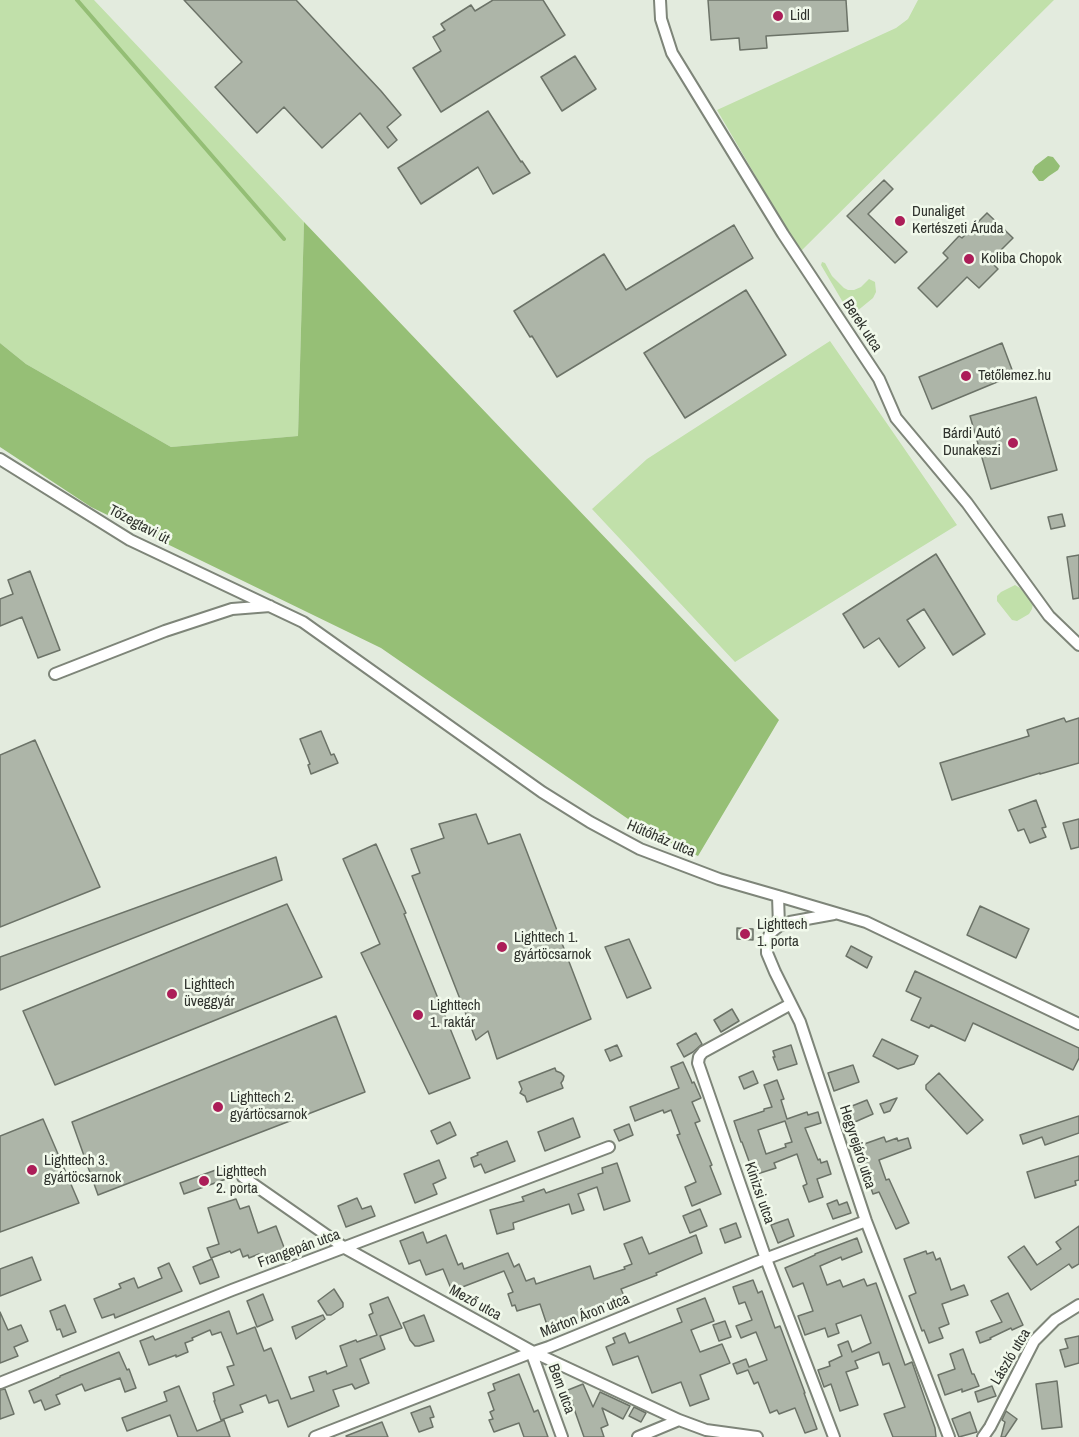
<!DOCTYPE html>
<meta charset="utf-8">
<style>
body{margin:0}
canvas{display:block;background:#e3ebde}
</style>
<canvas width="1079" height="1437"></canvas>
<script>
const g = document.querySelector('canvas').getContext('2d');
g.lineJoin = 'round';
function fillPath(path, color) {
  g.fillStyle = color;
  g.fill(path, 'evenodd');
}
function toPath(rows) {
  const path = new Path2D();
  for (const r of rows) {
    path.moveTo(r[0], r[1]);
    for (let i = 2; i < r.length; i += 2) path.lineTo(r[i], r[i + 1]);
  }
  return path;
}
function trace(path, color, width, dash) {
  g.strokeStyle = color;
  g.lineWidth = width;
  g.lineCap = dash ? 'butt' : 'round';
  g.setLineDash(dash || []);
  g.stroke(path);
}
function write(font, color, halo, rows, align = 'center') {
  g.font = font + ' "Archivo Narrow",sans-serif';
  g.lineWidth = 5;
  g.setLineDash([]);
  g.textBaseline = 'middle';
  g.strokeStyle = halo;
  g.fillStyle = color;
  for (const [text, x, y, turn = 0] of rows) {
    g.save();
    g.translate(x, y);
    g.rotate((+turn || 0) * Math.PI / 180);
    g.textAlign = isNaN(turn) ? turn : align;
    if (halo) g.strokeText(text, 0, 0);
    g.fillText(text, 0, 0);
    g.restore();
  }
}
fillPath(toPath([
 [0,0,94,0,304,222,298,436,171,447,26,364,0,343],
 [918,0,1054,0,800,252,717,110,896,28,908,19],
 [822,262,825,263,832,276,844,288,848,290,854,290,861,287,869,279,875,282,876,292,873,298,851,316,821,265],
 [830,341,957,525,735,662,592,509,647,459],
 [1015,585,1020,588,1033,603,1032,609,1029,614,1017,621,1012,620,997,601,997,596,1001,592]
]), '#c1e0aa');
fillPath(toPath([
 [304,222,779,720,698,856,644,830,381,648,91,507,0,447,0,343,26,364,171,447,298,436]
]), '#96bf76');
fillPath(toPath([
 [1048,156,1053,157,1060,166,1058,170,1049,176,1043,181,1039,181,1032,172,1035,166]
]), '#94be75');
trace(toPath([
 [77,0,284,239]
]), '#94be75', 4);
const building = toPath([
 [184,0,296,0,381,91,401,115,387,127,397,140,388,148,360,113,322,148,284,107,257,133,215,87,242,62,184,0],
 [493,0,543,0,565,35,441,112,413,68,441,51,433,37,445,30,441,24,471,5,475,11,493,0],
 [708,0,846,0,848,31,766,36,767,48,740,50,739,38,711,40,708,0],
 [575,56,596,89,562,111,541,77,575,56],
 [488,111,521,162,522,161,530,173,493,194,478,167,421,204,398,168,488,111],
 [884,180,893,189,868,214,907,252,895,263,847,216,884,180],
 [987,213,1013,238,990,261,998,269,979,288,967,277,937,307,918,288,948,258,943,253,959,236,962,238,987,213],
 [734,225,753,258,557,377,532,336,530,337,514,311,604,254,626,290,734,225],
 [746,290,786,355,685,418,644,353,746,290],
 [1002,343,1014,375,932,409,919,377,1002,343],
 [1036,397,1057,470,991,489,970,416,1036,397],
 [1062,514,1065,526,1051,529,1048,517,1062,514],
 [936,554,985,634,953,655,924,609,907,620,925,648,899,667,879,638,864,648,843,614,936,554],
 [1079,555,1079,598,1073,599,1067,557,1079,555],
 [30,571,60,650,38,658,22,617,0,626,0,599,13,594,8,580,30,571],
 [1064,718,1066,722,1079,718,1079,763,1040,774,1040,773,952,800,940,763,1029,736,1027,730,1064,718],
 [321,731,331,755,334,754,338,763,311,774,308,765,310,764,300,739,321,731],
 [35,740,100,887,0,927,0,755,35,740],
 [1036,800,1046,827,1042,828,1046,837,1030,843,1024,829,1018,831,1009,810,1036,800],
 [476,814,488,844,520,834,591,1019,497,1059,488,1031,476,1040,412,876,420,873,411,849,444,838,439,824,476,814],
 [1079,819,1079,847,1071,849,1063,823,1079,819],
 [376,844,406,913,404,914,470,1078,429,1094,361,953,380,944,343,859,376,844],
 [276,857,282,880,0,990,0,957,276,857],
 [287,904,322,977,55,1085,23,1011,287,904],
 [980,906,1029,929,1016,958,967,935,980,906],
 [737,928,753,929,753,940,737,939,737,928],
 [629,939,651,988,627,998,605,947,629,939],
 [851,946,872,957,867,968,846,956,851,946],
 [915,971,1079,1048,1079,1058,1073,1070,973,1023,965,1041,931,1025,929,1028,911,1020,921,998,906,991,915,971],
 [732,1009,739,1021,721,1032,714,1020,732,1009],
 [336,1016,365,1092,98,1195,72,1122,336,1016],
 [696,1033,702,1044,693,1052,684,1057,677,1044,696,1033],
 [882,1039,918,1056,914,1064,898,1069,873,1056,882,1039],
 [617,1045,622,1056,610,1061,605,1050,617,1045],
 [791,1045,797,1064,778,1070,773,1057,775,1057,773,1051,791,1045],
 [683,1062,691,1080,692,1083,694,1082,701,1098,692,1102,700,1121,695,1123,712,1165,710,1166,721,1194,692,1206,685,1187,696,1182,677,1135,680,1134,671,1110,664,1113,663,1110,635,1121,630,1107,679,1088,671,1067,683,1062],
 [853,1065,859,1082,834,1091,828,1073,853,1065],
 [555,1068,556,1071,561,1073,564,1076,563,1080,561,1083,563,1088,527,1102,525,1096,520,1093,522,1089,519,1082,555,1068],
 [753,1071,758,1083,744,1089,739,1077,753,1071],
 [939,1073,983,1120,967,1134,926,1089,926,1085,939,1073],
 [777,1080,784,1099,781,1100,787,1119,807,1112,808,1115,818,1112,821,1123,805,1128,818,1160,820,1159,821,1163,827,1161,831,1174,817,1179,823,1197,809,1202,803,1186,807,1184,797,1154,774,1163,776,1168,754,1175,742,1142,741,1142,734,1121,764,1111,764,1109,772,1107,764,1085,777,1080],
 [785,1121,792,1142,785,1144,786,1147,766,1154,758,1130,785,1121],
 [897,1098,890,1111,884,1113,880,1104,897,1098],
 [867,1100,873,1114,848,1125,842,1110,867,1100],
 [1079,1116,1079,1133,1045,1145,1042,1137,1023,1144,1020,1135,1079,1116],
 [573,1118,580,1137,545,1151,538,1132,573,1118],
 [43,1119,79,1203,0,1232,0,1136,43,1119],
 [450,1122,456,1135,437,1144,431,1131,450,1122],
 [629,1124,633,1135,619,1141,614,1130,629,1124],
 [884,1137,886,1142,897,1138,898,1141,908,1138,911,1148,879,1160,886,1180,889,1179,909,1223,896,1229,879,1192,873,1194,863,1166,860,1167,853,1148,884,1137],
 [507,1141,515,1161,485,1173,481,1164,474,1167,471,1158,478,1155,477,1153,507,1141],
 [1079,1156,1079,1180,1075,1181,1076,1185,1035,1198,1027,1172,1079,1156],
 [439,1160,446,1178,433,1184,437,1194,415,1203,404,1174,439,1160],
 [617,1163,630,1201,604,1210,597,1187,578,1194,584,1210,572,1214,569,1204,513,1223,514,1229,497,1234,490,1210,524,1201,522,1197,544,1189,546,1193,603,1173,602,1168,617,1163],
 [224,1167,229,1178,184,1194,180,1183,224,1167],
 [357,1198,362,1209,371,1206,375,1216,346,1227,338,1206,357,1198],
 [236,1199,240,1209,249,1206,258,1233,276,1226,285,1250,261,1259,259,1254,249,1258,248,1255,243,1257,240,1249,231,1253,230,1251,211,1258,207,1248,219,1244,208,1208,236,1199],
 [837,1200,839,1205,847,1202,851,1213,833,1219,827,1204,837,1200],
 [700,1209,707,1226,690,1233,683,1216,700,1209],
 [788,1219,794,1236,778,1243,771,1225,788,1219],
 [736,1223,741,1237,725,1243,720,1229,736,1223],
 [1079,1226,1079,1264,1072,1268,1069,1264,1031,1290,1008,1257,1024,1246,1037,1265,1061,1249,1056,1242,1079,1226],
 [423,1232,427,1243,446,1235,458,1265,462,1263,464,1269,508,1253,514,1267,519,1264,526,1281,534,1278,536,1284,590,1266,594,1279,625,1269,624,1267,632,1264,624,1244,642,1237,649,1254,696,1235,702,1253,656,1273,657,1275,621,1289,624,1296,592,1308,595,1317,577,1323,575,1316,547,1325,540,1304,517,1311,515,1305,512,1306,508,1294,513,1292,504,1271,452,1291,443,1269,426,1275,420,1260,409,1264,400,1241,423,1232],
 [857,1238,862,1252,842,1260,841,1257,820,1266,827,1285,840,1280,843,1287,864,1279,867,1286,876,1283,905,1365,912,1362,935,1428,936,1437,893,1437,884,1414,905,1407,889,1363,883,1365,879,1352,855,1361,858,1368,846,1372,858,1405,840,1411,831,1384,824,1387,818,1370,830,1366,829,1362,842,1356,838,1345,848,1341,852,1352,871,1343,861,1315,836,1324,839,1333,828,1337,825,1328,805,1335,798,1316,813,1311,803,1283,793,1287,785,1268,815,1255,815,1254,857,1238],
 [926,1251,927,1254,933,1252,936,1260,940,1258,951,1290,964,1285,968,1295,942,1304,949,1324,939,1328,943,1338,929,1343,924,1330,922,1331,909,1296,916,1293,904,1259,926,1251],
 [32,1257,41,1280,0,1296,0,1269,32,1257],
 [212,1259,219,1277,200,1284,193,1267,212,1259],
 [169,1263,182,1291,115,1318,114,1314,102,1318,94,1299,121,1288,119,1284,134,1278,138,1288,162,1278,158,1268,169,1263],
 [753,1280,758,1293,762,1291,775,1328,780,1326,805,1393,804,1393,817,1429,805,1433,795,1408,779,1414,777,1410,770,1413,758,1382,754,1384,748,1370,737,1374,733,1364,746,1359,749,1367,767,1360,756,1332,741,1338,736,1326,752,1320,745,1302,739,1304,733,1287,753,1280],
 [334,1289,343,1303,343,1307,331,1315,327,1315,318,1301,334,1289],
 [1008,1293,1023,1325,1012,1330,1011,1328,990,1338,991,1339,980,1343,976,1332,1002,1322,991,1301,1008,1293],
 [263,1294,273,1320,257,1327,247,1301,263,1294],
 [388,1297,402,1328,380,1336,385,1349,360,1359,369,1383,355,1389,352,1384,333,1390,339,1406,288,1427,278,1400,269,1403,266,1395,240,1405,243,1412,221,1420,214,1401,215,1401,213,1393,234,1385,227,1367,234,1365,221,1332,212,1335,210,1330,192,1338,193,1340,185,1343,188,1352,176,1357,176,1355,149,1365,140,1341,153,1336,155,1340,229,1311,237,1334,255,1327,264,1351,271,1348,291,1399,314,1391,309,1377,326,1371,327,1374,347,1366,340,1346,356,1340,357,1342,377,1335,369,1315,373,1313,370,1304,388,1297],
 [705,1298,714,1321,691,1330,700,1352,722,1344,730,1363,700,1375,709,1399,690,1406,681,1382,652,1393,638,1356,613,1365,606,1347,615,1343,613,1338,625,1333,629,1343,682,1322,677,1309,705,1298],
 [65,1305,76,1332,63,1337,60,1329,57,1330,50,1311,65,1305],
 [0,1312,8,1330,21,1325,28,1341,14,1347,18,1356,0,1363,0,1312],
 [323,1315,325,1319,296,1339,292,1327,323,1315],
 [424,1315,434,1341,419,1346,415,1346,410,1340,403,1323,424,1315],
 [725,1321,731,1337,719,1341,713,1325,725,1321],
 [1079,1336,1079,1363,1065,1367,1060,1350,1068,1348,1065,1339,1079,1336],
 [963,1349,972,1374,974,1374,979,1386,962,1392,962,1389,945,1395,938,1375,955,1369,950,1354,963,1349],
 [119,1352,127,1370,129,1369,136,1388,125,1392,120,1378,85,1391,82,1384,56,1395,60,1404,45,1410,41,1400,34,1403,29,1391,60,1377,60,1376,119,1352],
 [519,1374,534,1412,538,1410,548,1437,524,1437,519,1423,494,1432,489,1420,493,1419,490,1412,494,1410,488,1393,495,1390,493,1384,519,1374],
 [1057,1381,1062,1427,1042,1429,1036,1384,1057,1381],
 [583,1384,593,1407,600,1392,630,1406,623,1419,602,1408,608,1425,601,1428,604,1437,584,1437,572,1403,568,1405,563,1392,583,1384],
 [179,1386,197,1431,224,1420,230,1437,178,1437,170,1415,127,1431,122,1418,167,1401,164,1392,179,1386],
 [992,1386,996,1396,978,1402,975,1392,992,1386],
 [5,1389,14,1414,0,1419,0,1390,5,1389],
 [430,1406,434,1417,430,1418,433,1427,419,1432,411,1413,430,1406],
 [634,1407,646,1413,641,1422,629,1416,634,1407],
 [1006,1411,1017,1419,1005,1437,1001,1437,1005,1422,1002,1420,1006,1411],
 [970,1412,977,1432,959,1437,952,1419,970,1412],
 [382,1422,388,1437,347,1437,346,1436,382,1422]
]);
fillPath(building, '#adb5a8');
trace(building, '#6c7368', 1.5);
const minor = toPath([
 [660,0,661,19,672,53,783,234,879,379,896,418,967,503,1049,616,1079,645],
 [0,459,130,540,303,622,542,792,590,822,640,849,719,879,778,896,866,922,1079,1024],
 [55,674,165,631,232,609,270,606],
 [778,896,779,926],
 [834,914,790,922,779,926,770,933,767,943,767,953,775,972,800,1022,866,1221,949,1437],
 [791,1004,703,1052,699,1057,698,1063,766,1259,834,1437],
 [243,1177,345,1248,533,1352,679,1420,706,1430,757,1437],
 [533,1352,533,1357,562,1437],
 [0,1383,232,1290,609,1147],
 [315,1437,525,1355,549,1347,757,1262,866,1221],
 [638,1437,679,1420],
 [983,1437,990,1427,1034,1341,1055,1320,1079,1305]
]);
trace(minor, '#7e8579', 14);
trace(minor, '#fff', 10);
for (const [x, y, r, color] of [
 [778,16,6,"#ac1d58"],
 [900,221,6,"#ac1d58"],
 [969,259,6,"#ac1d58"],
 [966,376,6,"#ac1d58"],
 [1013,443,6,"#ac1d58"],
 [745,934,6,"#ac1d58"],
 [502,947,6,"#ac1d58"],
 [172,994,6,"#ac1d58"],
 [418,1015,6,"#ac1d58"],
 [218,1107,6,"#ac1d58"],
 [32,1170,6,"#ac1d58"],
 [204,1181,6,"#ac1d58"]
]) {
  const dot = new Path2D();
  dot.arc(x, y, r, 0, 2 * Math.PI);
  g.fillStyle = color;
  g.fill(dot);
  trace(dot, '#f1f9eb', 2);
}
write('15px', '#2f322d', '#f1f9eb', [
 ["Lidl",790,16],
 ["Dunaliget",912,212],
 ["Kertészeti Áruda",912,229],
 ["Koliba Chopok",981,259],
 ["Tetőlemez.hu",978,376],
 ["Bárdi Autó",1001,434,"right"],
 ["Dunakeszi",1001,451,"right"],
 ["Lighttech",757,925],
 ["1. porta",757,942],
 ["Lighttech 1.",514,938],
 ["gyártöcsarnok",514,955],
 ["Lighttech",184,985],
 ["üveggyár",184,1002],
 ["Lighttech",430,1006],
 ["1. raktár",430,1023],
 ["Lighttech 2.",230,1098],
 ["gyártöcsarnok",230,1115],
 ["Lighttech 3.",44,1161],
 ["gyártöcsarnok",44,1178],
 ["Lighttech",216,1172],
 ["2. porta",216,1189]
], 'left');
write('15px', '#2f322d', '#f1f9eb', [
 ["Berek utca",862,326,57],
 ["Tőzegtavi út",139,525,28],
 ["Hűtőház utca",661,839,23],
 ["Hegyrejáró utca",857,1147,72],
 ["Kinizsi utca",759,1193,71],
 ["Frangepán utca",299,1249,-20],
 ["Mező utca",475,1303,29],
 ["Márton Áron utca",585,1316,-22],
 ["László utca",1011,1357,-59],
 ["Bem utca",561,1389,70]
]);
</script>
